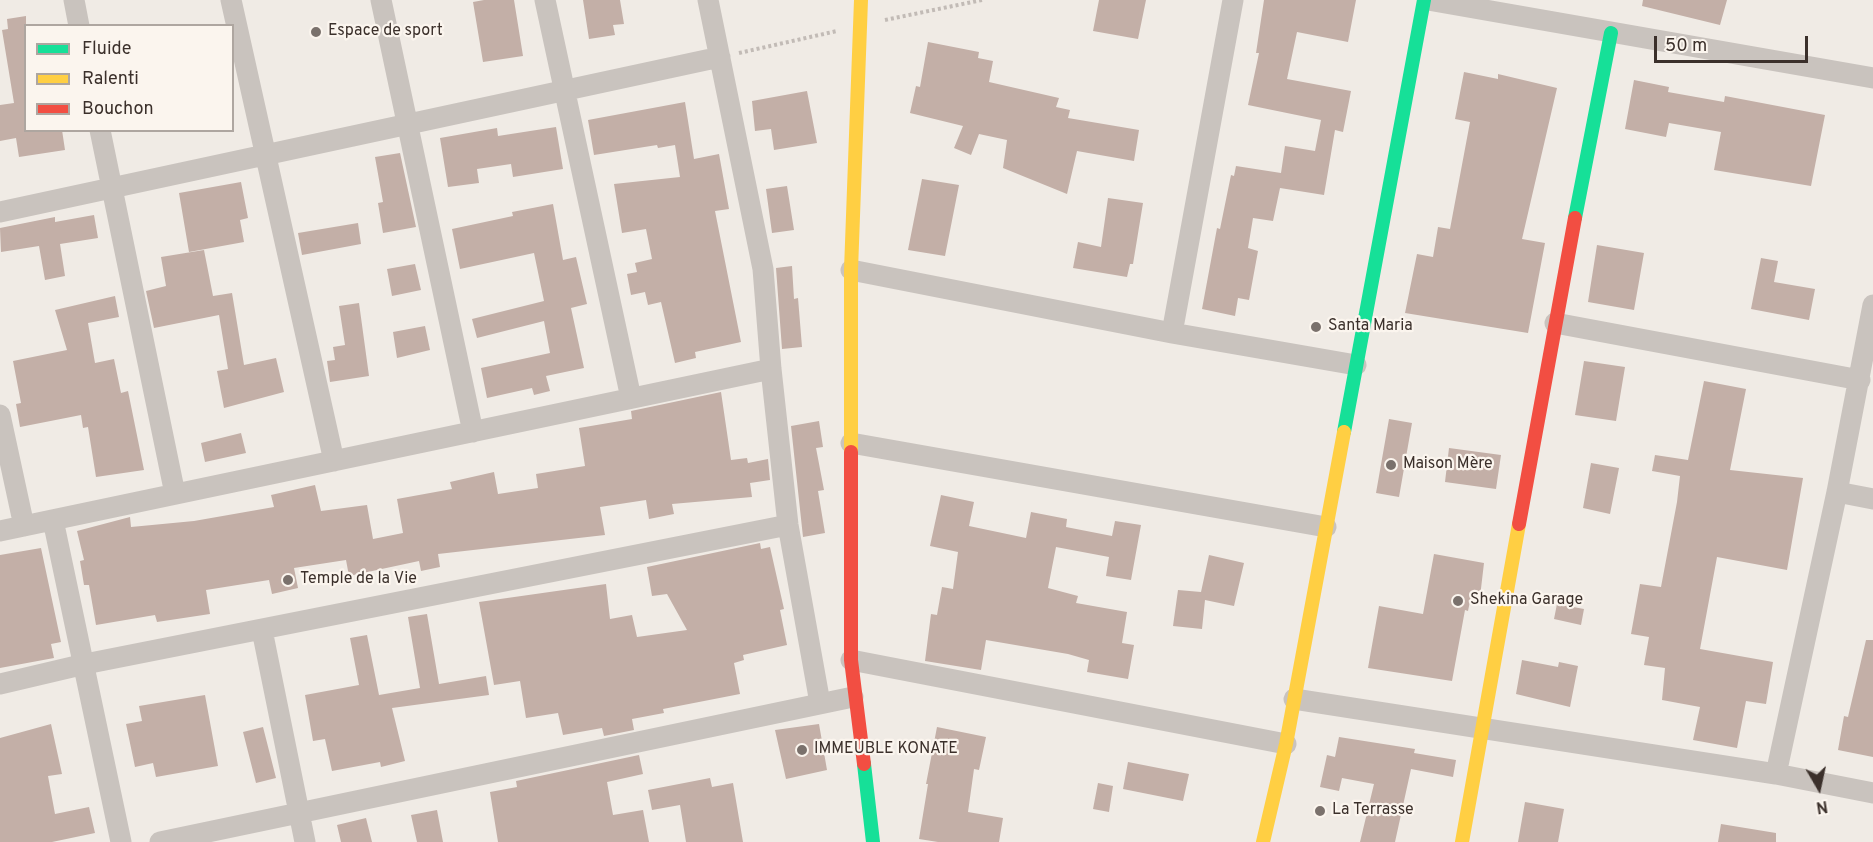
<!DOCTYPE html>
<meta charset="utf-8">
<style>
body{margin:0}
#map{position:relative;width:1873px;height:842px;overflow:hidden;background:#f0ebe5;font-family:Overpass,sans-serif}
canvas{display:block}
.legend{position:absolute;left:24px;top:24px;width:210px;height:108px;box-sizing:border-box;background:#fbf5ee;border:2px solid #aea6a0;margin:0;padding:8px 10px;list-style:none;font-size:18px;color:#3b302b}
.legend li{display:flex;align-items:center;gap:12px;height:30px}
.legend b{width:30px;border:2px solid #aea6a0}
.north{position:absolute;left:1789px;top:758px;width:60px;height:60px;-webkit-text-stroke:4px #fbf5ee;paint-order:stroke;rotate:171deg;font-size:16px;font-weight:700;line-height:24px;text-align:center;color:#3b302b}
.north::after{content:'';display:block;margin:auto;width:21px;height:27px;background:#3b302b;clip-path:polygon(50% 0,100% 100%,50% 72%,0 100%)}
.scale{position:absolute;left:1654px;top:36px;width:154px;height:27px;box-sizing:border-box;border:3px solid #3b302b;border-top:0;padding-left:8px;font-size:18px;line-height:21px;white-space:nowrap;color:#3b302b;-webkit-text-stroke:4px #fbf5ee;paint-order:stroke}
</style>
<div id="map">
<canvas width="1873" height="842"></canvas>
<ul class="legend">
<li><b style="height:8px;background:#16e098"></b>Fluide</li>
<li><b style="height:8px;background:#ffcf43"></b>Ralenti</li>
<li><b style="height:8px;background:#f24e42"></b>Bouchon</li>
</ul>
<div class="north">N</div>
<div class="scale">50 m</div>
</div>
<script>
const g = document.querySelector('canvas').getContext('2d');
g.lineJoin = 'round';
function fillPath(path, color) {
  g.fillStyle = color;
  g.fill(path, 'evenodd');
}
function toPath(rows) {
  const path = new Path2D();
  for (const r of rows) {
    path.moveTo(r[0], r[1]);
    for (let i = 2; i < r.length; i += 2) path.lineTo(r[i], r[i + 1]);
  }
  return path;
}
function trace(path, color, width, dash) {
  g.strokeStyle = color;
  g.lineWidth = width;
  g.lineCap = dash ? 'butt' : 'round';
  g.setLineDash(dash || []);
  g.stroke(path);
}
function write(font, color, halo, rows, align = 'center') {
  g.font = font + ' Overpass,sans-serif';
  g.lineWidth = 4.5;
  g.setLineDash([]);
  g.textBaseline = 'middle';
  g.strokeStyle = halo;
  g.fillStyle = color;
  for (const [text, x, y, turn = 0] of rows) {
    g.save();
    g.translate(x, y);
    g.rotate((+turn || 0) * Math.PI / 180);
    g.textAlign = isNaN(turn) ? turn : align;
    if (halo) g.strokeText(text, 0, 0);
    g.fillText(text, 0, 0);
    g.restore();
  }
}
fillPath(toPath([
 [484,0,514,0,523,56,483,62,473,2],
 [583,0,620,0,624,24,613,25,615,35,589,39],
 [1099,0,1146,0,1138,39,1093,31],
 [1264,0,1356,0,1348,42,1297,32,1287,79,1351,91,1343,132,1335,130,1324,195,1280,188,1273,221,1253,218,1248,248,1258,251,1249,300,1238,298,1235,316,1202,309,1217,228,1220,229,1231,175,1234,176,1236,166,1281,173,1285,146,1315,151,1321,120,1248,105,1259,53,1256,53],
 [1643,0,1727,0,1720,25,1642,6],
 [26,16,26,130,62,130,65,150,19,157,16,138,0,141,0,105,14,103,2,30,8,29,7,19],
 [928,42,979,52,978,58,993,61,989,82,1059,98,1056,107,1070,110,1068,118,1139,130,1134,161,1077,151,1067,194,1003,168,1007,140,979,134,971,155,954,148,963,126,910,113,916,86,920,87],
 [1464,72,1498,79,1498,74,1557,88,1522,239,1545,243,1528,333,1405,313,1417,254,1433,257,1438,227,1450,229,1470,122,1455,119],
 [1634,80,1669,87,1668,92,1724,102,1725,96,1825,115,1811,186,1714,170,1721,132,1669,123,1666,137,1625,129],
 [807,91,817,143,774,150,771,129,755,131,752,101],
 [685,102,694,159,719,154,729,209,715,211,741,342,695,352,696,358,675,363,661,302,648,305,645,292,631,295,627,274,637,272,635,263,652,259,646,229,622,233,614,184,680,177,675,145,658,148,657,145,594,155,588,120],
 [556,127,563,169,513,177,511,164,477,169,479,183,448,187,440,138,497,128,498,136],
 [400,153,416,227,383,233,378,203,383,202,375,157],
 [922,179,959,185,945,256,908,250],
 [241,182,248,218,240,220,244,242,189,252,179,193],
 [787,186,794,230,772,233,766,189],
 [1108,198,1143,203,1133,264,1130,264,1127,277,1073,268,1078,242,1101,247],
 [553,204,563,260,576,257,587,304,571,308,584,368,546,376,550,391,534,395,532,388,487,398,481,368,550,353,544,321,477,338,472,319,544,301,534,253,460,269,452,229,513,216,512,212],
 [94,215,98,238,60,244,65,276,45,280,39,246,1,252,0,228,55,217,55,222],
 [358,223,361,244,302,255,298,233],
 [1597,245,1644,253,1634,310,1588,302],
 [204,250,213,296,232,293,244,365,276,358,284,392,224,408,217,371,228,369,219,315,154,328,146,291,166,286,161,257],
 [1761,258,1778,261,1774,282,1815,289,1809,320,1751,309],
 [415,264,421,290,392,296,387,269],
 [792,266,794,299,798,298,802,347,782,349,776,268],
 [115,296,119,317,88,323,95,363,114,359,121,393,128,391,144,470,96,477,88,427,83,428,81,415,20,427,16,404,21,403,13,361,67,350,55,310],
 [359,303,369,376,330,382,327,361,335,360,333,347,345,345,339,306],
 [425,326,430,350,397,358,393,332],
 [1584,361,1625,367,1616,421,1575,415],
 [1704,381,1746,389,1730,470,1803,478,1787,570,1717,557,1700,649,1773,662,1766,704,1746,701,1737,748,1693,740,1700,707,1662,700,1665,668,1644,665,1649,637,1631,634,1640,584,1661,587,1677,502,1680,476,1652,471,1655,455,1688,460],
 [721,392,731,460,747,458,748,463,768,459,770,480,750,483,752,497,672,504,674,514,649,519,646,500,600,507,605,535,438,554,440,567,421,571,419,561,349,576,346,560,294,568,298,588,272,594,269,580,206,590,210,614,157,622,155,615,96,625,89,585,84,585,80,561,84,560,77,531,130,517,131,527,194,521,274,507,271,495,315,485,321,511,367,505,373,539,403,533,397,499,452,489,450,482,494,472,498,494,538,488,536,474,585,466,579,428,632,419,631,411],
 [1389,419,1412,423,1399,497,1376,493],
 [819,421,823,447,816,448,824,490,818,491,825,533,803,537,791,426],
 [241,433,246,453,205,462,201,443],
 [1449,448,1501,455,1496,489,1445,482],
 [1591,463,1619,468,1610,514,1583,508],
 [941,495,974,502,969,526,1026,538,1031,512,1067,519,1066,527,1112,536,1115,521,1141,525,1131,580,1106,576,1109,557,1056,547,1048,588,1078,596,1076,603,1127,612,1122,643,1134,645,1128,679,1087,672,1089,660,1068,654,986,640,981,670,925,661,931,614,937,615,942,587,953,589,958,552,930,546],
 [760,543,761,549,770,547,784,609,780,610,787,645,743,655,744,660,734,663,740,694,663,709,664,713,632,719,634,730,604,736,602,728,563,735,558,713,526,718,520,681,494,685,479,602,606,584,610,619,632,615,637,637,687,630,667,594,652,596,647,567],
 [41,548,61,642,51,644,54,658,0,668,0,555],
 [1434,554,1484,563,1480,597,1471,596,1468,611,1465,610,1452,681,1368,668,1379,606,1423,614],
 [1209,555,1244,563,1234,606,1205,600,1202,629,1173,626,1178,590,1201,592],
 [1557,604,1584,609,1581,625,1554,619],
 [427,614,439,684,486,676,489,695,392,708,405,761,381,767,380,762,332,771,325,739,313,741,305,695,359,685,350,638,367,635,379,695,420,688,408,617],
 [1866,640,1873,640,1873,757,1838,750,1844,716,1848,717],
 [1522,660,1558,667,1559,662,1578,666,1570,707,1516,694],
 [205,695,218,766,156,777,153,763,135,767,126,724,142,721,139,706],
 [51,724,62,774,48,776,55,814,89,807,95,833,52,842,0,842,0,738],
 [819,724,827,770,786,779,775,730],
 [263,727,276,778,256,783,243,732],
 [937,727,986,737,979,770,974,769,968,812,1003,818,999,842,938,842,919,839,928,784,926,784],
 [1339,737,1415,749,1414,753,1456,760,1453,777,1411,769,1395,842,1360,842,1374,784,1342,778,1339,791,1320,787,1327,755,1335,757],
 [639,755,643,774,607,782,613,815,643,810,649,842,498,842,490,792,517,787,516,781],
 [1128,762,1189,774,1183,801,1123,789],
 [710,778,712,787,733,783,743,842,686,842,680,805,652,810,648,790],
 [1098,783,1113,786,1109,812,1093,809],
 [1525,802,1564,809,1558,842,1518,842],
 [437,810,443,842,417,842,411,815],
 [366,818,372,842,341,842,337,825],
 [1721,824,1776,833,1776,842,1718,842]
]), '#c3afa7');
trace(toPath([
 [885,20,982,0],
 [739,53,837,31]
]), '#c2bbb6', 4, [3, 3]);
trace(toPath([
 [74,0,79,26],
 [231,0,334,461],
 [381,0,473,432],
 [545,0,631,398],
 [708,0,763,269,771,369,788,525,820,703],
 [1428,0,1873,78],
 [100,130,175,494],
 [0,212,720,57],
 [851,270,1172,333,1356,365],
 [1555,323,1860,380],
 [1172,333,1233,0],
 [0,415,24,526],
 [851,443,1326,527],
 [1837,492,1873,499],
 [53,520,121,842],
 [0,531,771,369],
 [262,630,305,842],
 [851,660,1286,744],
 [0,684,85,664,788,525],
 [1294,699,1776,774,1873,793],
 [1776,774,1837,492,1873,305],
 [160,842,853,697]
]), '#c9c3be', 21);
trace(toPath([
 [1575,218,1611,33],
 [1344,432,1424,0],
 [864,764,873,842]
]), '#16e098', 14);
trace(toPath([
 [851,452,851,270,861,0],
 [1263,842,1286,744,1344,432],
 [1462,842,1519,524]
]), '#ffcf43', 14);
trace(toPath([
 [851,452,851,660,864,764],
 [1519,524,1575,218]
]), '#f24e42', 14);
for (const [x, y, r, color] of [
 [316,32,6,"#7a716c"],
 [1316,327,6,"#7a716c"],
 [1391,465,6,"#7a716c"],
 [288,580,6,"#7a716c"],
 [1458,601,6,"#7a716c"],
 [802,750,6,"#7a716c"],
 [1320,811,6,"#7a716c"]
]) {
  const dot = new Path2D();
  dot.arc(x, y, r, 0, 2 * Math.PI);
  g.fillStyle = color;
  g.fill(dot);
  trace(dot, '#fbf5ee', 2);
}
write('16px', '#3b302b', '#fbf5ee', [
 ["Espace de sport",328,32],
 ["Santa Maria",1328,327],
 ["Maison Mère",1403,465],
 ["Temple de la Vie",300,580],
 ["Shekina Garage",1470,601],
 ["IMMEUBLE KONATE",814,750],
 ["La Terrasse",1332,811]
], 'left');
</script>
